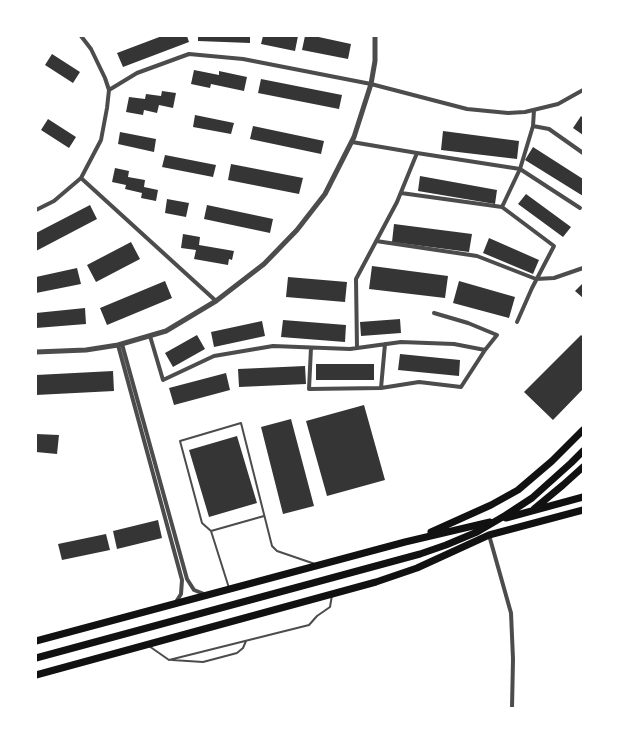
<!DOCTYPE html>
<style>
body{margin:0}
#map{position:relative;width:619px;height:744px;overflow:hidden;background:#fff;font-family:"Space Grotesk",sans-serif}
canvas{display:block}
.frame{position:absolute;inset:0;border:37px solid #fff;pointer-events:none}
</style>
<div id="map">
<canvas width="619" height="744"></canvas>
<div class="frame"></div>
</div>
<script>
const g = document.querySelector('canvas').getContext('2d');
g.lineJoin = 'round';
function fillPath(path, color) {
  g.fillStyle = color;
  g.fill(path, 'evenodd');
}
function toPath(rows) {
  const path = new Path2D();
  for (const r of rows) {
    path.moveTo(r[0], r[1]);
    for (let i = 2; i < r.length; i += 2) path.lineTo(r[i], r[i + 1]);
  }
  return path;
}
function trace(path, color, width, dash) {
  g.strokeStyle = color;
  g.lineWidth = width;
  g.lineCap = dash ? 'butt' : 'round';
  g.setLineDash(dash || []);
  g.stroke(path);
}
fillPath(toPath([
 [162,36,187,36,189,42,123,67,117,53],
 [198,36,250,36,250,43,198,41],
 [263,36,298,36,295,51,261,44],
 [305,36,314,36,351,44,348,59,302,50],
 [52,54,80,72,73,83,45,65],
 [194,70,219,75,219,71,247,77,244,91,211,84,210,88,191,84],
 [261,79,342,95,339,109,258,93],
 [162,91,176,93,173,108,159,105,157,113,144,110,143,115,126,112,129,97,145,99,146,94,161,96],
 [195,115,234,123,231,134,193,127],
 [581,116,583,118,583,135,573,128],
 [48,119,76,137,69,148,41,130],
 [253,126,324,141,321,154,250,139],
 [443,131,519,141,517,159,441,150],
 [120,132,156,139,154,152,118,144],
 [533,147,583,179,583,196,525,160],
 [165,155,216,165,213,177,162,167],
 [231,164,303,178,299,194,228,180],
 [115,168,129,171,128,177,145,180,144,187,158,190,156,201,141,198,142,193,125,189,126,185,112,182],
 [420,176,497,190,495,204,418,191],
 [526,194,571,227,563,237,518,204],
 [167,199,189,203,186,217,165,213],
 [90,205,97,219,36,251,36,233],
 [207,205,273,219,270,233,204,219],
 [394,224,472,234,469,252,392,242],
 [183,234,200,237,199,245,234,251,232,260,229,259,228,265,194,259,196,250,181,248],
 [489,238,539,260,533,274,483,253],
 [131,242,140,259,96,282,87,265],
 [372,266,448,276,445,298,369,289],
 [77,268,81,284,36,293,36,277],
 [288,277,347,282,345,302,286,297],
 [165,281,172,298,107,325,100,308],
 [459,281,515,297,509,318,453,303],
 [583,283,583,298,575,291],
 [85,308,86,324,36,328,36,313],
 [400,319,401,333,361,336,360,322],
 [283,320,346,325,345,342,281,337],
 [262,321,265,336,214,347,211,332],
 [197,335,205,349,173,367,165,353],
 [581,335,583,337,583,389,553,420,524,392],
 [400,354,460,360,459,376,398,370],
 [316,364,374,364,374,380,316,380],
 [305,366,306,384,239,387,238,369],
 [113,371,114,391,36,395,36,375],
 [226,373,230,390,174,405,169,388],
 [364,405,385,480,327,496,306,421],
 [291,419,314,506,283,514,261,427],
 [36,434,59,435,57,454,36,452],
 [237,436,257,503,209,517,189,450],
 [158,520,162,538,117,549,113,531],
 [106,534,110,550,62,560,58,544]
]), '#353535');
trace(toPath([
 [211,531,202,523,180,441,241,423,272,546,277,551,315,564],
 [229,588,211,531,264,516],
 [149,646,169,660,309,625,317,616,330,607,332,595],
 [172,660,203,662,237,653,243,648,246,641]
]), '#4c4c4c', 2);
trace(toPath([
 [109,90,137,73,189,54,243,59,371,84,467,109,508,113,525,112,558,104,583,90],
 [533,126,549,129,583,153],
 [352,142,417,153,520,169,580,208],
 [81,178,216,301],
 [401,193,502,207,554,246,532,288,517,322],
 [502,207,520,169,533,126,534,110],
 [36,210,54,201,81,178,101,140,107,108,109,90,105,78,91,49,81,36],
 [376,241,477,256,536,279,554,278,583,268],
 [150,336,163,380,214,356,273,346,350,349,401,342,454,344,485,350],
 [122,344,187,579,194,590,204,594],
 [118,345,182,580,181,594,176,602],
 [311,348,309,389,381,388,419,382,461,387,485,350,497,335,468,323,434,313],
 [357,348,356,279,397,202,417,153],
 [381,388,385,344],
 [489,535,511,613,513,659,512,708]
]), '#4c4c4c', 4);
trace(toPath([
 [36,352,86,350,118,345,166,331,216,301,264,264,297,230,325,194,354,137,371,84,375,61,375,36]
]), '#4c4c4c', 5);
trace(toPath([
 [534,509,563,485,583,467],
 [506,518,583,497],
 [431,532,491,505,518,490,552,461,583,430],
 [36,641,405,542,490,522],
 [36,658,420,554,446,545,477,532,506,515,532,498,571,463,583,451],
 [36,675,376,582,417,568,489,535,583,510]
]), '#111', 7);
</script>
